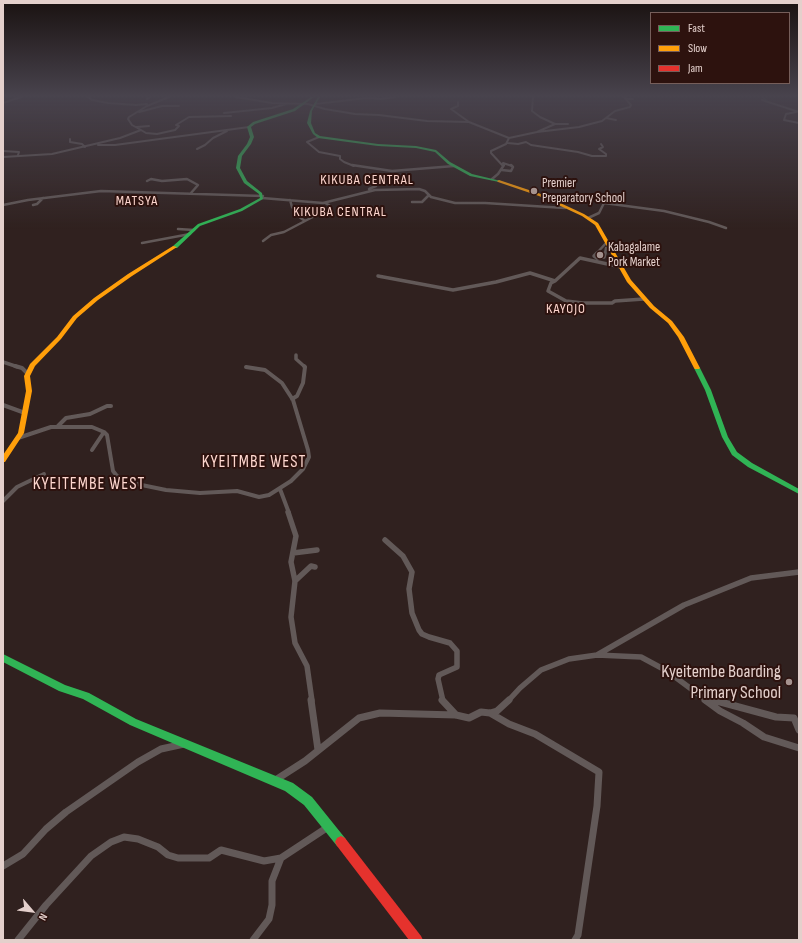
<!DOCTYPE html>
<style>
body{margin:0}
#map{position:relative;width:802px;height:943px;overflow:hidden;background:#30211f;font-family:"Sofia Sans Condensed",sans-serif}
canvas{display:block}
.frame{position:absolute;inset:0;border:4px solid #e4d0cc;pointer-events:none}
.legend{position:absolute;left:650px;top:12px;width:140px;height:72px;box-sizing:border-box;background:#2d120e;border:1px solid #765e5a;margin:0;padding:5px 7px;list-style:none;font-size:12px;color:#e4d0cc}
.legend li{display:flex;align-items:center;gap:8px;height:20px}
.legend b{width:20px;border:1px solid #765e5a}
.north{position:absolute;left:12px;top:891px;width:40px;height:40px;-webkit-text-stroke:3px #2d120e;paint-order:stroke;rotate:118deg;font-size:11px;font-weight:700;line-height:16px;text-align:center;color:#e4d0cc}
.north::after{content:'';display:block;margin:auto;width:14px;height:18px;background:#e4d0cc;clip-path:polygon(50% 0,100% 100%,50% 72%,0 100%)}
</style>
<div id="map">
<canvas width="802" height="943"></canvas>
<div class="frame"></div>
<ul class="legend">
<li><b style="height:5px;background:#30b455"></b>Fast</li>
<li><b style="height:5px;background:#ff9f0a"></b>Slow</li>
<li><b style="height:5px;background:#e5322d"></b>Jam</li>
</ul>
<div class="north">N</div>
</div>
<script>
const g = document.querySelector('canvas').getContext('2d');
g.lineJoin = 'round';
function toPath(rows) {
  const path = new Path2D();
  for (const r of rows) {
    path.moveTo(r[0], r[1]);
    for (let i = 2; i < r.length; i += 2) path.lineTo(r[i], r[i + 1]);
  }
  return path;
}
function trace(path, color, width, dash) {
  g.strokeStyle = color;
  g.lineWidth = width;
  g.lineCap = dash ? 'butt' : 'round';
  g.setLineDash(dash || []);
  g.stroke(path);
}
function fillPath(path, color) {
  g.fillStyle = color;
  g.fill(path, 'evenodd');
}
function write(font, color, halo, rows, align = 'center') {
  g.font = font + ' "Sofia Sans Condensed",sans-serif';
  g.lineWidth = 4;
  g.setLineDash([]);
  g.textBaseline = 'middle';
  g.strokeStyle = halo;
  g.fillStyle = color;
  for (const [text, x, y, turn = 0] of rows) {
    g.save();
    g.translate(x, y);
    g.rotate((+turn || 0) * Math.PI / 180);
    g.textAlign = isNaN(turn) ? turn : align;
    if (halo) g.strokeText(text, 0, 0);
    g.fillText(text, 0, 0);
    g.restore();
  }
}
trace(toPath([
 [762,97,769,102]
]), '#0e6657', 1);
trace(toPath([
 [88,97,92,100,108,103,136,105,147,104],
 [236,97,272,103,308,104,325,109,355,114,379,115,427,121,469,122,509,138,506,144,491,151,491,153,503,166],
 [147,99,150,97],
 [626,99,633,99],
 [762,100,799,112],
 [458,102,458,106,451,109,469,122],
 [3,103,21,97],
 [315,104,367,98,381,99,395,97],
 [139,112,162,106,179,106],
 [796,112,786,114,784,120,799,123],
 [224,113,272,108,286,104],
 [606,118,616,120],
 [555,124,568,124],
 [137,127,149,126],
 [141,130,146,133,157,134,175,130,179,126,176,125,189,117,231,116],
 [537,132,579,127,602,121,615,111,630,107,631,105,624,97],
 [319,137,307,142,319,152,340,156,340,159,344,162,354,166],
 [509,138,537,132,555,124,540,117,532,111,533,97],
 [70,139,70,142,82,144,85,147],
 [508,143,518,144,526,142,531,145,578,152,592,156,606,156,606,154,599,149,603,147,601,144],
 [98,145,115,145,249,127],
 [197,149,205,145,213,138,227,131],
 [3,151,19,152,18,155],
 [3,157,52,154,120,138,141,130,132,125,128,119,129,117,147,106,169,97],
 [503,163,512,166]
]), '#625958', 2);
trace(toPath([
 [352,165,392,171,454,166],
 [502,170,511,171,513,167,511,165],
 [492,179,498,174,504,165],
 [147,181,151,179,162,181,187,179,198,185,191,193],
 [370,191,369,189,376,186],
 [262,198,323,203,375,190,419,189,425,191,431,197,455,203,485,203,565,208],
 [412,202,422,202,429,195],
 [3,205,28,200,101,191,263,196],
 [33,205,37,204,43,198],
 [588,218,599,213,604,203,664,211,709,222,726,228],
 [305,221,330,208,329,205,325,203],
 [178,229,194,230],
 [263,241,271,235,284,232,305,221,295,214,296,211,292,207,290,200],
 [142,243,190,234],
 [596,254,607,242],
 [605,254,606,248,610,248]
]), '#625958', 2.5);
trace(toPath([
 [597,253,594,256,597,258,604,257,605,253],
 [378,276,453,290,496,282,530,273,555,281,580,258,621,267],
 [555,281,551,283,548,291,566,301,583,303,612,303,615,301,644,299],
 [296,355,296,359,305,367],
 [3,362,18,367]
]), '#625958', 3.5);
trace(toPath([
 [15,366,22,368,28,374],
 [292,399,297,396,303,383,305,367,304,366],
 [3,405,25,413],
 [58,426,66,418,90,414,107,406,111,406],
 [18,438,51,427,92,427,104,432,107,435,113,471,117,476,127,482,166,490,200,493,237,491,259,497,269,495,291,481,303,469,309,457,308,450,293,400,282,383,265,370,246,367],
 [92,450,104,432],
 [280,489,289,513],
 [3,501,17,487,44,474]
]), '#625958', 4);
trace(toPath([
 [288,512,296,536,291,562,295,581,291,617,295,643,307,666,312,701],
 [385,540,403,556,412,572,409,589,412,613,419,630,422,634,429,637,450,643,457,651,457,667,439,675,438,679,443,701],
 [293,553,317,550],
 [295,581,311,566,315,567],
 [597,655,641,657,667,671,702,697,717,701],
 [705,700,706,701],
 [508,701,520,688,541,670,569,659,597,655,684,605,751,578,799,572]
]), '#625958', 5.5);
trace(toPath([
 [311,700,318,750],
 [442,700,456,715],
 [705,700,720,711,743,723,764,737,799,748],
 [713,700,776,717,794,718,799,730],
 [490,713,509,724,535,734,599,772,597,806,578,935,575,940],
 [277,779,305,761,359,718,380,713,456,715,469,718,481,712,490,713,497,711,509,700],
 [3,866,23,854,46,829,66,812,138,762,161,749,184,744],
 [18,940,46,905,91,856,111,842,124,837,138,839,158,847,168,855,178,858,209,858,221,850,264,861,281,858],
 [253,940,269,919,272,905,272,881,281,858,328,827]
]), '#625958', 7);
fillPath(toPath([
 [311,97,314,97,295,111,255,124,251,127,254,137,251,144,242,156,240,168,247,181,262,193,263,199,242,211,200,226,177,248,173,248,173,246,198,224,240,209,260,198,259,194,244,183,236,168,238,156,247,144,250,137,247,127,253,122,293,109,311,97],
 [318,97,320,97,312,111,311,123,315,133,320,136,378,144,416,146,436,150,450,162,472,174,501,181,499,182,470,176,448,164,435,152,416,148,378,146,318,138,313,134,307,123,310,111,318,97],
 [697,366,700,368,711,390,728,437,737,452,752,463,799,489,799,494,748,467,732,455,722,437,705,390,694,368,697,366],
 [3,654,65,685,89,693,136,719,293,783,312,797,345,838,347,842,345,846,341,848,337,846,304,805,285,791,130,725,83,699,59,691,3,662,3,654]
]), '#30b455');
fillPath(toPath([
 [499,180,541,194,584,214,598,223,631,280,654,306,672,321,684,337,700,368,699,369,695,369,694,368,678,337,668,323,650,308,627,282,595,225,582,216,539,196,498,182,497,181,499,180],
 [173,246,177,247,132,276,98,300,77,318,61,339,35,366,30,376,32,391,24,433,5,462,3,462,3,455,18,433,26,391,24,376,30,364,57,337,73,316,94,298,128,274,173,246]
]), '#ff9f0a');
fillPath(toPath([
 [341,836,345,838,421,936,423,940,409,940,337,846,335,842,337,838,341,836]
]), '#e5322d');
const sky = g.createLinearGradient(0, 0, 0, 229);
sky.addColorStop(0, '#1a1211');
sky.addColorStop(0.42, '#48434d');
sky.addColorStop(1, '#48434d00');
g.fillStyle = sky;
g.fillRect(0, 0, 802, 229);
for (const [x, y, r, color] of [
 [534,191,4,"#a5938f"],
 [600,255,4,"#a5938f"],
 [789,682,4,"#a5938f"]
]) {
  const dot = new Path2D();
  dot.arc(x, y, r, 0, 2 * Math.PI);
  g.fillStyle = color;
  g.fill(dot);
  trace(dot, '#2d120e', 1.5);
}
write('13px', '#e4d0cc', '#2d120e', [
 ["Premier",542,184],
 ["Preparatory School",542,199],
 ["Kabagalame",608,248],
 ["Pork Market",608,263]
], 'left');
g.letterSpacing = '1px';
write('14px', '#fed7cf', '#2d120e', [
 ["KIKUBA CENTRAL",367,180],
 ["MATSYA",137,201],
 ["KIKUBA CENTRAL",340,212],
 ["KAYOJO",566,309]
]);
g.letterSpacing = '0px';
g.letterSpacing = '1px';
write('17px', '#fed7cf', '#2d120e', [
 ["KYEITMBE WEST",254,463],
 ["KYEITEMBE WEST",89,485]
]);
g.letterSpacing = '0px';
write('18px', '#e4d0cc', '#2d120e', [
 ["Kyeitembe Boarding",781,672],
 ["Primary School",781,693]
], 'right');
</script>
